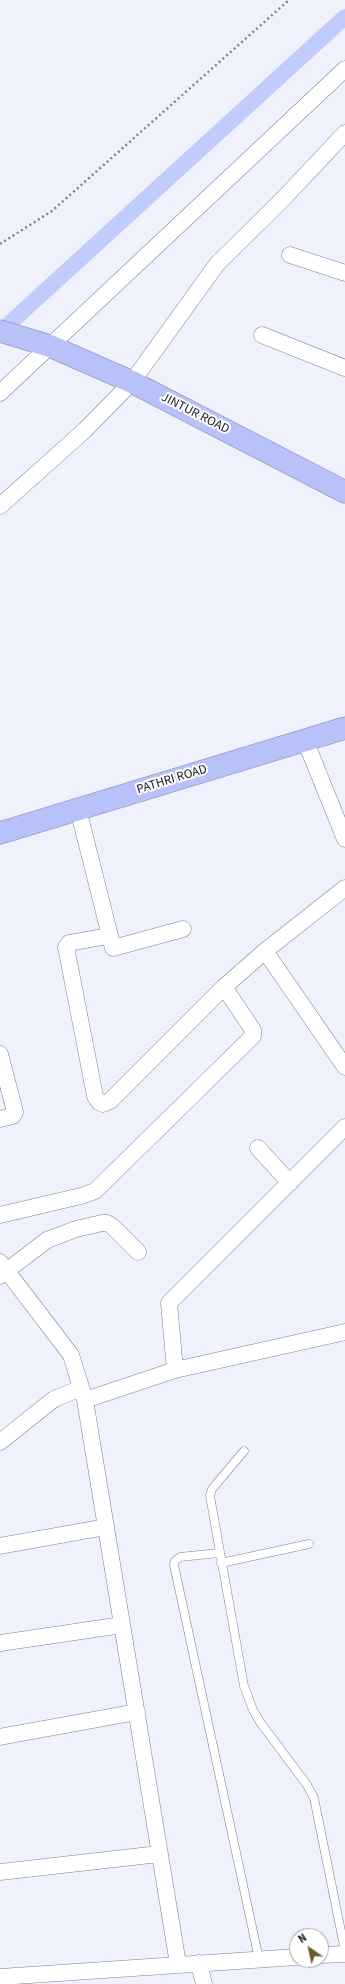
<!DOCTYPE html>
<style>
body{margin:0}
#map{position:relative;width:345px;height:1984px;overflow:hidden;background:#eff2fd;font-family:"Source Sans 3",sans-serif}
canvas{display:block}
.north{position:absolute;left:289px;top:1928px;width:40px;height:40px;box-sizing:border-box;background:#fff;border:1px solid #a2a3a7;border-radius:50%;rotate:326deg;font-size:11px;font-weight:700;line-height:16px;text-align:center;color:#161822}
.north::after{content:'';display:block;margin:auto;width:14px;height:18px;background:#6d5b29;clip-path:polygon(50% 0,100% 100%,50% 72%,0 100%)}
</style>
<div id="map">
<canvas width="345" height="1984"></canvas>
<div class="north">N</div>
</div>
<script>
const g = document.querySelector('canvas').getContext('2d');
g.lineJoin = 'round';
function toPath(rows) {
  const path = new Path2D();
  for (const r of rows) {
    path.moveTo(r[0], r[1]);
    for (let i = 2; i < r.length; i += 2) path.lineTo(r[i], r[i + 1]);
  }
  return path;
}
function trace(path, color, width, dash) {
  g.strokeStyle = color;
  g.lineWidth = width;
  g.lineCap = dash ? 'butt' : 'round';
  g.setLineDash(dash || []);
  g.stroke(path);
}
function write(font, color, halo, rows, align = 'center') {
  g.font = font + ' "Source Sans 3",sans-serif';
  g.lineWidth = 4;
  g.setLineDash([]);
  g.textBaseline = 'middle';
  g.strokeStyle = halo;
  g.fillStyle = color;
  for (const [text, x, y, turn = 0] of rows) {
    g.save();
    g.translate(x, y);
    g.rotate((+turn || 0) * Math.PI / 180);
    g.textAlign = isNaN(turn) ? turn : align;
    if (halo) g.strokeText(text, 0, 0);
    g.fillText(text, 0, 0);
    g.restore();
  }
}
trace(toPath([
 [0,332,345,17]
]), '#c1cbfc', 16);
const lane = toPath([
 [244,1451,212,1489,210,1496,244,1686,253,1710,260,1722,307,1785,314,1798,345,1951],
 [219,1553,180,1557,175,1561,174,1565,259,1959],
 [221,1563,309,1544]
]);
const street = toPath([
 [290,255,345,273],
 [262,335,345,368],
 [0,393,345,69],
 [0,506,85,430,132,382,217,264,282,200,345,133],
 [305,740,345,839],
 [78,809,113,948,183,929],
 [345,888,265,951,345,1067],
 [108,936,69,943,66,947,95,1096,99,1102,103,1104,110,1101,224,987,265,951],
 [0,1054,15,1112,13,1116,0,1119],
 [258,1148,290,1183],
 [0,1215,81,1196,95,1191,253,1036,253,1030,224,987],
 [0,1262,71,1355,85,1400],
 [0,1276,47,1240,76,1229,102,1223,107,1223,112,1226,138,1252],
 [175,1370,345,1332],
 [0,1442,54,1399,81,1388],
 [0,1546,106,1527],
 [0,1643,122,1625],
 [0,1737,137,1712],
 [0,1872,159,1854],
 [321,1955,345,1954],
 [199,1963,204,1984],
 [178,1964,85,1400,175,1370,169,1303,345,1127],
 [0,1977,297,1957]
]);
const highway = toPath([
 [0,331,50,346,132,382,345,492],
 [0,833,345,728]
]);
trace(lane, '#7b809a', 9);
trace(street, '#7b809a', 17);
trace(highway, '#7f86ad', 23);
trace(toPath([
 [0,244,52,211,289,0]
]), '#82858f', 2.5, [2, 3]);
trace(lane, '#fff', 8);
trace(street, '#fff', 16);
trace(highway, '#b8c2f8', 22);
write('13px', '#161822', '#fff', [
 ["JINTUR ROAD",195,414,27],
 ["PATHRI ROAD",172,780,-17]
]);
</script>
